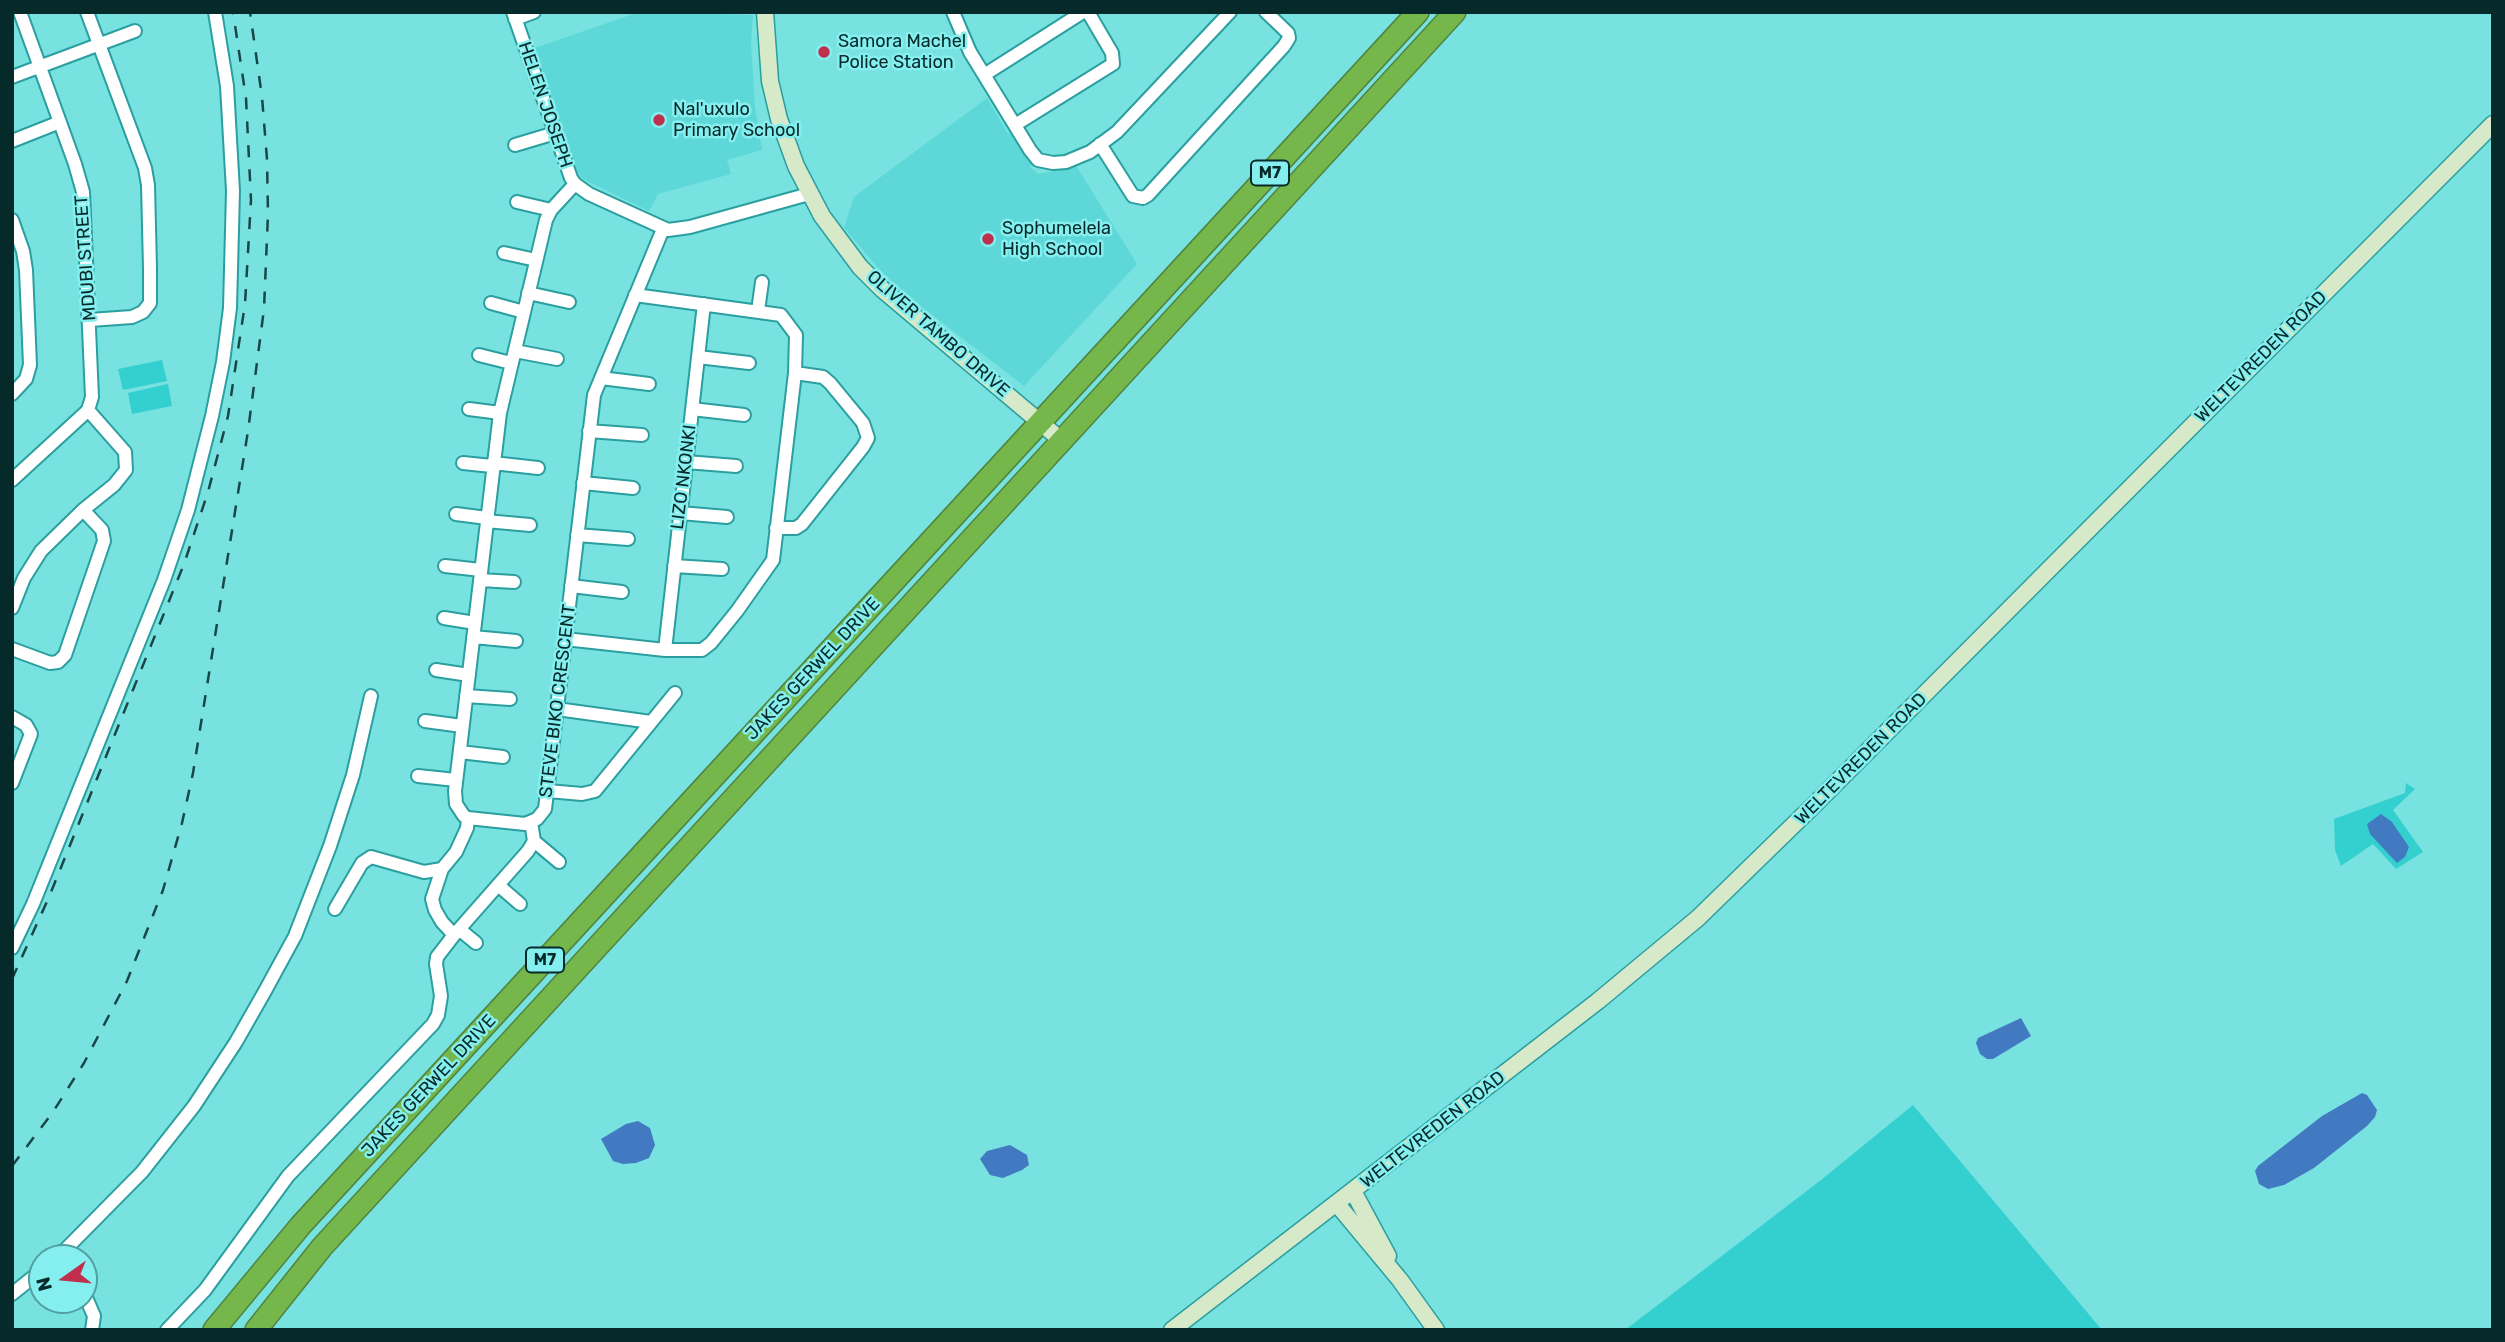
<!DOCTYPE html>
<style>
body{margin:0}
#map{position:relative;width:2505px;height:1342px;overflow:hidden;background:#78e2e1;font-family:Rubik,sans-serif}
canvas{display:block}
.frame{position:absolute;inset:0;border:14px solid #062929;pointer-events:none}
.north{position:absolute;left:28px;top:1244px;width:70px;height:70px;box-sizing:border-box;background:#85efef;border:2px solid #52a0a0;border-radius:50%;rotate:255deg;font-size:19px;font-weight:700;line-height:28px;text-align:center;color:#062929}
.north::after{content:'';display:block;margin:auto;width:24px;height:32px;background:#c02f4b;clip-path:polygon(50% 0,100% 100%,50% 72%,0 100%)}
</style>
<div id="map">
<canvas width="2505" height="1342"></canvas>
<div class="frame"></div>
<div class="north">N</div>
</div>
<script>
const g = document.querySelector('canvas').getContext('2d');
g.lineJoin = 'round';
function fillPath(path, color) {
  g.fillStyle = color;
  g.fill(path, 'evenodd');
}
function toPath(rows) {
  const path = new Path2D();
  for (const r of rows) {
    path.moveTo(r[0], r[1]);
    for (let i = 2; i < r.length; i += 2) path.lineTo(r[i], r[i + 1]);
  }
  return path;
}
function trace(path, color, width, dash) {
  g.strokeStyle = color;
  g.lineWidth = width;
  g.lineCap = dash ? 'butt' : 'round';
  g.setLineDash(dash || []);
  g.stroke(path);
}
function write(font, color, halo, rows, align = 'center') {
  g.font = font + ' Rubik,sans-serif';
  g.lineWidth = 5;
  g.setLineDash([]);
  g.textBaseline = 'middle';
  g.strokeStyle = halo;
  g.fillStyle = color;
  for (const [text, x, y, turn = 0] of rows) {
    g.save();
    g.translate(x, y);
    g.rotate((+turn || 0) * Math.PI / 180);
    g.textAlign = isNaN(turn) ? turn : align;
    if (halo) g.strokeText(text, 0, 0);
    g.fillText(text, 0, 0);
    g.restore();
  }
}
fillPath(toPath([
 [639,12,753,15,751,44,755,107,762,150,727,160,731,174,658,194,649,211,583,179,578,173,535,48],
 [987,98,1008,134,1012,132,1033,163,1030,167,1038,174,1077,167,1137,264,1024,386,922,307,881,271,844,228,854,197]
]), '#5dd7d7');
fillPath(toPath([
 [162,360,167,381,123,390,118,369],
 [168,384,172,406,132,414,128,393],
 [2406,783,2415,789,2393,810,2423,852,2396,869,2373,844,2341,866,2335,850,2334,819,2405,793],
 [1913,1105,2102,1330,1625,1330,1821,1180]
]), '#34d0d0');
fillPath(toPath([
 [2381,814,2392,822,2409,847,2405,857,2397,863,2370,834,2367,824],
 [2021,1018,2031,1036,1993,1059,1987,1059,1980,1054,1976,1043,1978,1038],
 [2362,1093,2367,1095,2377,1110,2375,1117,2367,1126,2314,1168,2284,1185,2268,1189,2259,1184,2255,1171,2258,1166,2322,1116],
 [638,1121,650,1128,655,1145,649,1158,636,1163,623,1164,613,1161,601,1139,626,1124],
 [1010,1145,1027,1155,1029,1165,1022,1170,1003,1178,990,1175,980,1159,987,1151]
]), '#417ac1');
const street = toPath([
 [87,12,145,168,148,185,150,269,150,303,143,312,132,317,90,320],
 [513,12,571,178,575,184,589,194,668,230,690,227,809,194],
 [953,12,970,52,1030,150,1038,160,1053,163,1066,162,1090,152,1117,132,1230,12],
 [515,19,534,12],
 [984,75,1083,12],
 [12,77,135,31],
 [1015,125,1113,64,1112,53,1088,12],
 [12,141,60,122],
 [1100,144,1133,196,1143,198,1148,195,1284,46,1289,38,1288,33,1266,12],
 [515,145,555,133],
 [575,184,551,210,546,220,500,413,455,791,456,804,464,816,468,818,525,824,537,819,545,809,594,395,663,229],
 [517,202,551,210],
 [12,220,23,251,26,270,30,365,26,379,12,394],
 [504,253,536,260],
 [528,293,569,302],
 [491,303,524,312],
 [758,311,762,282],
 [515,351,557,359],
 [479,355,511,363],
 [698,357,749,363],
 [601,378,649,384],
 [469,409,500,413],
 [692,409,744,415],
 [589,431,642,435],
 [686,462,736,466],
 [463,463,492,466],
 [493,463,538,468],
 [12,480,84,414,88,410,92,397,83,192,75,164,20,12],
 [583,483,633,488],
 [680,513,727,517],
 [456,514,487,518],
 [486,521,530,525],
 [776,528,796,528,802,524,863,447,868,438,863,423,830,383,823,377,795,373],
 [577,535,628,539],
 [445,566,481,570],
 [674,566,722,569],
 [480,580,514,582],
 [571,586,622,592],
 [12,608,24,578,41,551,83,510,114,485,126,470,125,452,88,410],
 [444,618,475,623],
 [473,637,516,641],
 [565,639,665,650,702,650,711,643,737,611,773,560,795,373,796,335,781,315,635,295],
 [12,649,50,663,58,662,65,655,104,541,102,530,83,510],
 [665,650,704,304],
 [436,670,469,675],
 [466,696,510,699],
 [557,709,651,722],
 [12,717,26,725,31,734,12,783],
 [425,721,462,726],
 [460,752,503,757],
 [418,776,456,780],
 [548,791,582,794,595,791,675,693],
 [534,841,559,862],
 [442,869,432,899,435,910,442,922,454,935,528,851,534,841,531,822],
 [498,885,520,904],
 [335,909,362,863,371,857,424,872,442,869,456,852,467,828,468,818],
 [459,929,476,943],
 [12,948,33,904,164,580,188,510,212,416,223,362,230,308,233,191,227,86,215,12],
 [61,1254,142,1172,194,1106,236,1042,265,991,295,936,330,846,353,775,371,696],
 [84,1293,94,1316,92,1330],
 [12,1294,42,1270],
 [167,1330,205,1290,288,1176,433,1024,438,1015,441,996,436,964,437,957,454,935]
]);
const secondary = toPath([
 [765,12,770,81,779,119,796,166,822,216,860,267,883,290,1061,440],
 [1353,1191,1388,1256],
 [1337,1204,1400,1280,1436,1330],
 [1172,1330,1598,1001,1698,918,1815,804,2493,124]
]);
const highway = toPath([
 [214,1330,301,1225,1418,12],
 [256,1330,322,1247,1455,12]
]);
trace(street, '#2b9f9f', 16);
trace(secondary, '#2b9f9f', 19);
trace(highway, '#4f8540', 24);
trace(street, '#fff', 12);
trace(secondary, '#d6e9c9', 16);
trace(highway, '#76b74c', 21);
trace(toPath([
 [12,979,49,897,184,564,208,492,228,416,245,304,251,200,246,98,233,12],
 [12,1166,53,1112,84,1063,127,981,163,890,182,823,193,773,248,431,264,309,268,214,267,159,262,97,250,12]
]), '#184747', 2.5, [12, 12]);
for (const [x, y, r, color] of [
 [824,52,7,"#c02f4b"],
 [659,120,7,"#c02f4b"],
 [988,239,7,"#c02f4b"]
]) {
  const dot = new Path2D();
  dot.arc(x, y, r, 0, 2 * Math.PI);
  g.fillStyle = color;
  g.fill(dot);
  trace(dot, '#85efef', 2.5);
}
for (const [x, y, w] of [
 [1270,173,38],
 [545,960,38]
]) {
  const box = new Path2D();
  box.roundRect(x - w / 2, y - 12.5, w, 25, 5);
  g.fillStyle = '#85efef';
  g.fill(box);
  trace(box, '#062929', 2);
}
write('bold 16px', '#062929', null, [
 ["M7",1270,173],
 ["M7",545,960]
]);
write('18px', '#062929', '#85efef', [
 ["Samora Machel",838,42],
 ["Police Station",838,63],
 ["Nal'uxulo",673,110],
 ["Primary School",673,131],
 ["Sophumelela",1002,229],
 ["High School",1002,250]
], 'left');
write('18px', '#062929', '#85efef', [
 ["HELEN JOSEPH",545,105,71],
 ["MDUBI STREET",86,258,-94],
 ["OLIVER TAMBO DRIVE",938,334,41],
 ["WELTEVREDEN ROAD",2261,357,-45],
 ["LIZO NKONKI",684,477,-83],
 ["JAKES GERWEL DRIVE",813,669,-47],
 ["STEVE BIKO CRESCENT",558,701,-83],
 ["WELTEVREDEN ROAD",1861,759,-45],
 ["JAKES GERWEL DRIVE",429,1086,-47],
 ["WELTEVREDEN ROAD",1433,1130,-38]
]);
</script>
